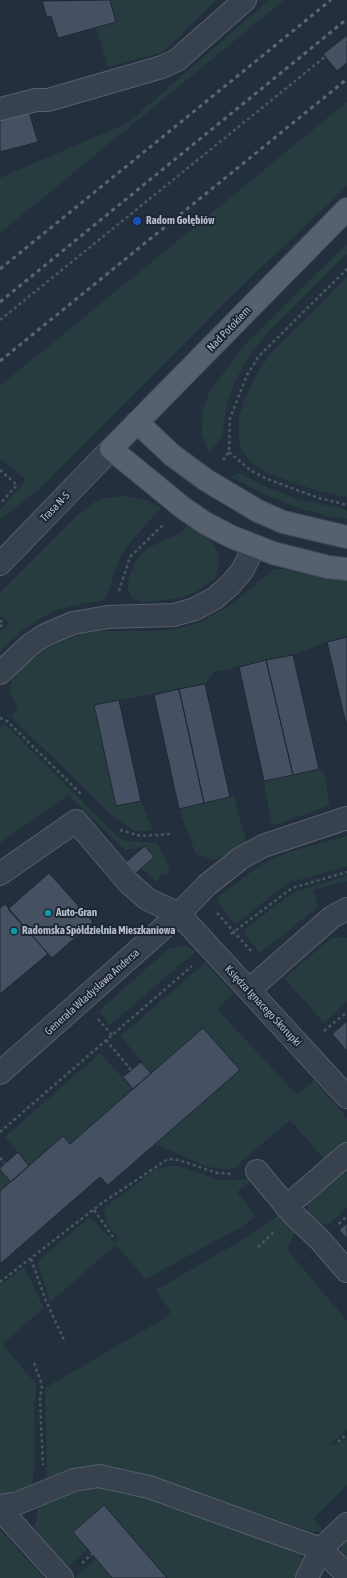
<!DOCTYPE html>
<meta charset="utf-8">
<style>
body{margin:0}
canvas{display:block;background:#242f3e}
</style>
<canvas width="347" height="1578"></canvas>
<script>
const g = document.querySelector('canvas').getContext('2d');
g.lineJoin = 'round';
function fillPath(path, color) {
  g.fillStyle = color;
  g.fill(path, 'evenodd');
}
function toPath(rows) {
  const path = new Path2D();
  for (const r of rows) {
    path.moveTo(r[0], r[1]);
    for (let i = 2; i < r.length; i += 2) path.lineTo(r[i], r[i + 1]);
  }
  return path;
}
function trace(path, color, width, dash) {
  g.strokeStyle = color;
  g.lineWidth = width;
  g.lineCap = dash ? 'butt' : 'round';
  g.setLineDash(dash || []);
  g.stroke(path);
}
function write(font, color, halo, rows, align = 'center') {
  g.font = font + ' "Asap Condensed",sans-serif';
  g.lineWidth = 4;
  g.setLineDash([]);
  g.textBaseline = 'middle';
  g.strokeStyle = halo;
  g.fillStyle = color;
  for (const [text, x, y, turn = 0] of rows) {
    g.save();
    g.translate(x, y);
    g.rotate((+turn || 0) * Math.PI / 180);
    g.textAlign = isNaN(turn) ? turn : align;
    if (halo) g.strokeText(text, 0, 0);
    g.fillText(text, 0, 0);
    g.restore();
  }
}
fillPath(toPath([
 [110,0,216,0,163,52,108,67,96,27,116,21],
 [269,0,284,0,0,233,0,178,128,123],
 [347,102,347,186,230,297,44,485,0,520,0,510,26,480,0,458,0,386],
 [347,244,347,254,273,327,252,351,234,383,227,404,222,436,209,454,202,433,202,420,203,409,210,391,245,345],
 [347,277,347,497,322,492,288,481,265,472,251,462,242,451,239,441,239,419,244,401,258,372,271,353],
 [240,473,271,489,298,499,347,510,347,519,332,517,295,507,264,494,231,477],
 [124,496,149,501,161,508,130,542,120,557,106,597,100,602,89,602,61,609,42,617,20,632,0,652,0,632,9,624,0,615,0,593,80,513,95,502,105,498],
 [187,526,208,539,214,545,219,555,219,563,216,577,196,592,175,599,142,602,134,599,130,596,128,588,129,578,136,560,142,553,150,547,181,533],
 [276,569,282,569,347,577,347,637,327,642,293,655,214,672,205,684,94,705,116,806,141,801,153,831,136,831,117,820,11,717,18,709,9,692,12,680,17,670,54,645,81,634,99,631,160,631,181,628,201,622,234,603,270,572],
 [5,724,115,834,125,841,157,843,169,868,169,873,166,875,163,873,156,882,141,868,154,857,145,846,125,850,68,795,0,843,0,728],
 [319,769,324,774,330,805,276,825,271,823,264,781],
 [234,796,246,841,243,846,214,860,196,854,179,809],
 [347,836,347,866,288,883,238,922,234,923,217,901,221,895,251,872,273,859,289,852],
 [347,876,347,881,313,890,318,907,260,953,244,933,245,929,284,899,297,891],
 [338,937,347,938,347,1002,324,1023,284,978,329,940],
 [177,947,187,947,196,951,110,1025,99,1011,168,949],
 [205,963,233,993,217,1009,297,1095,314,1080,347,1118,347,1146,328,1163,290,1120,240,1163,238,1167,226,1169,208,1167,155,1144,240,1070,203,1028,151,1073,121,1036],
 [100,1053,133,1089,70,1144,63,1136,29,1166,5,1137],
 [347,1164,347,1207,329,1224,315,1225,309,1217,307,1202],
 [169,1166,177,1166,219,1180,253,1179,237,1192,256,1216,241,1227,146,1279,116,1245,50,1302,38,1264,40,1259,90,1217,116,1244,117,1237,108,1224,104,1208,155,1170],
 [0,1170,11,1182,0,1191],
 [282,1213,296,1229,287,1250,347,1321,347,1429,330,1445,339,1444,347,1438,347,1485,313,1519,324,1531,313,1532,155,1478,116,1467,98,1465,76,1468,47,1478,45,1388,165,1318,171,1312,156,1290,249,1236],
 [24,1267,44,1308,2,1344,37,1385,34,1405,35,1463,32,1483,29,1490,0,1496,0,1285],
 [86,1484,122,1487,297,1547,306,1566,300,1578,167,1578,104,1505,73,1533,88,1549,66,1568,39,1535,35,1526,38,1509,43,1502],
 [0,1529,0,1530,44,1578,0,1578],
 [347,1534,347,1559,346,1560,340,1554,344,1537],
 [96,1559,112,1578,75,1578]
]), '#263c3f');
const building = toPath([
 [110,0,116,22,58,38,51,16,47,17,42,1,110,0],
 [347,35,347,63,337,71,323,54,347,35],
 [29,112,38,142,0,152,0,120,29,112],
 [347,637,347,728,327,642,347,637],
 [293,655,319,769,293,775,266,660,293,655],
 [266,660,293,775,264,781,239,667,266,660],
 [205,684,230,797,204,803,179,689,205,684],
 [179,689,204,803,179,809,154,695,179,689],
 [119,700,141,801,116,806,94,705,119,700],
 [145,846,154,857,136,873,126,862,145,846],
 [49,873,93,922,52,958,8,909,49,873],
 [5,904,48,954,0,994,0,908,5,904],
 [347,1021,347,1051,332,1034,347,1021],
 [203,1028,240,1070,108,1185,100,1177,0,1264,0,1191,63,1136,70,1144,203,1028],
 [141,1062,151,1073,133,1089,123,1077,141,1062],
 [18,1152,29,1166,11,1182,0,1170,0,1168,18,1152],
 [347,1223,347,1239,339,1230,347,1223],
 [104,1505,167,1578,112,1578,96,1559,73,1532,104,1505]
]);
fillPath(building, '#455162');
trace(building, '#1f2835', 1);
const minor = toPath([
 [0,109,36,100,48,100,162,67,177,60,245,0],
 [0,564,111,449],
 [0,673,31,644,45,635,73,623,108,617,174,615,195,609,215,598,230,585,242,571,254,547],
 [0,874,76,821,128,882,147,899,179,914,347,1097],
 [249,990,332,917,347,909],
 [0,1073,179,914,207,885,241,858,263,846,347,818],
 [257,1171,293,1214,320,1240,347,1271],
 [286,1207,347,1154],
 [0,1506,18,1503,74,1480,99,1476,149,1487,321,1549,347,1575],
 [0,1509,62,1578],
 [307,1578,321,1549,347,1524]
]);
const major = toPath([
 [347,209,111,449,182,507,205,523,232,537,273,553,328,567,347,569],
 [137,422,172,455,206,480,258,511,283,522,347,537]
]);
trace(minor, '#565f6c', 24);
trace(major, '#414a57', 24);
trace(toPath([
 [0,320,347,39],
 [229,452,250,470,267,479,319,498,347,505],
 [223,460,229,452,230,418,247,375,259,356,347,269],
 [0,470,17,485,0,504],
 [119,591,130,557,163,525],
 [0,620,3,624,0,627],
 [0,718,7,721,82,795],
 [120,830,141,836,172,834],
 [217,913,252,952],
 [231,934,292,888,347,872],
 [98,1019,112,1035],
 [324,1031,347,1012],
 [106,1040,131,1070],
 [0,1132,192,966],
 [0,1158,5,1163],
 [94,1210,114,1238],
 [339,1224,347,1216],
 [258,1247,275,1231],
 [31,1259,46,1301,65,1342],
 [0,1282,102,1203,168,1159,179,1160,217,1173,233,1174],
 [34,1363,42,1385,40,1400,43,1465],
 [338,1442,347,1434],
 [82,1563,92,1554]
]), '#44595c', 2.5, [3, 3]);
trace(minor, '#38414e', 22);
trace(major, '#56606e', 22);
trace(toPath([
 [0,269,331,0],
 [0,302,347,19],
 [0,361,347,79]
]), '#5a6575', 3, [4, 4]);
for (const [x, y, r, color] of [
 [137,221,5,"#1a4fb4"],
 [48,913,4,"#0f9aa8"],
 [14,931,4,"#0f9aa8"]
]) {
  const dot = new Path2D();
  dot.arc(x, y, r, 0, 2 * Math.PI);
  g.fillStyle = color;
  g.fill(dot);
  trace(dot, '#1d2633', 1.5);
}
write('bold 11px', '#b4bcc9', '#1d2633', [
 ["Radom Gołębiów",146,221],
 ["Auto-Gran",56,913],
 ["Radomska Spółdzielnia Mieszkaniowa",22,931]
], 'left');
write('11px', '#b4bcc9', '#1d2633', [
 ["Nad Potokiem",229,329,-46],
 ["Trasa N-S",55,507,-46],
 ["Generała Władysława Andersa",92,992,-42],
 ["Księdza Ignacego Skorupki",263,1006,47]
]);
</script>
